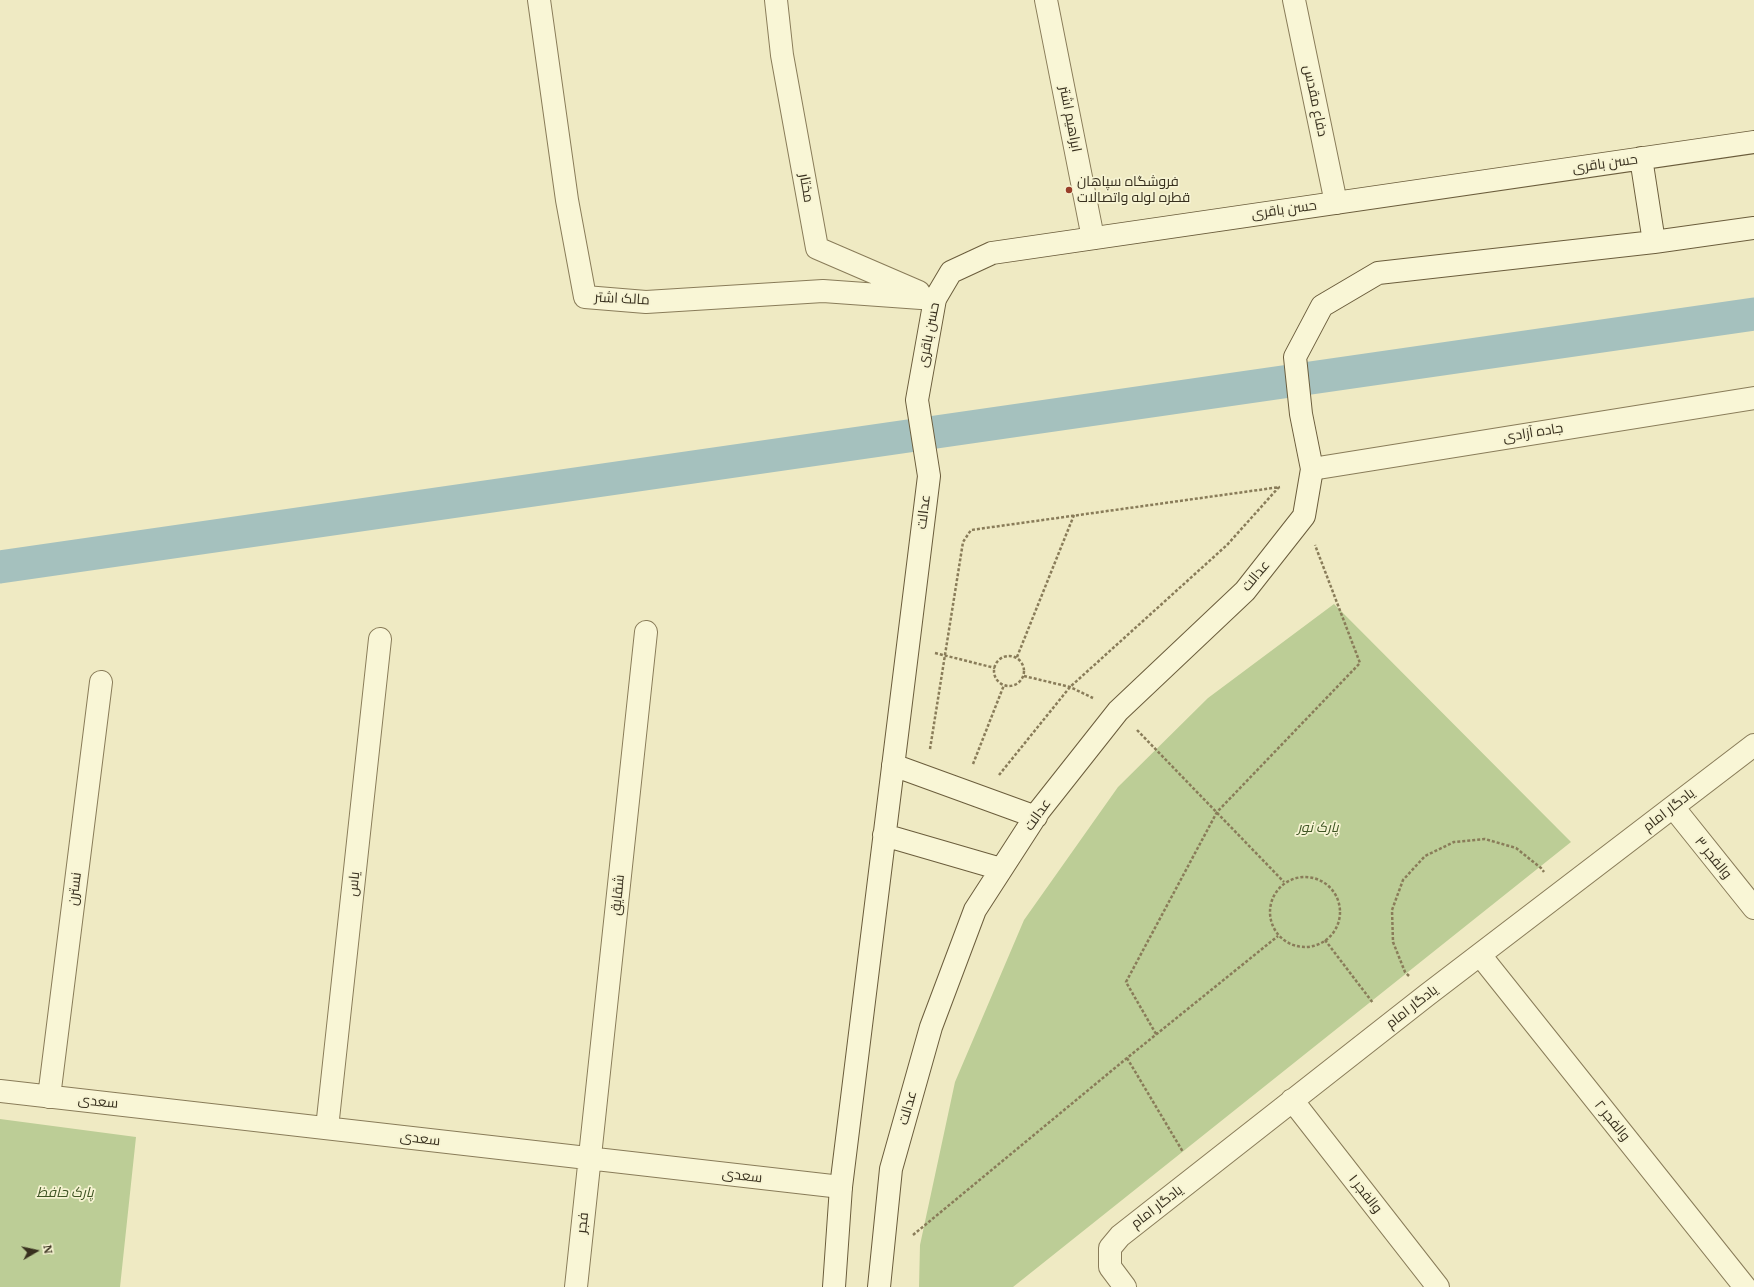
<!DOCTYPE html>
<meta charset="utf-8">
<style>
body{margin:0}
#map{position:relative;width:1754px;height:1287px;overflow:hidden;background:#efeac3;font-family:Merriweather,serif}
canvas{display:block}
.north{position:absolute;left:16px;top:1231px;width:40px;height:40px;-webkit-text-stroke:3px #f6f3d2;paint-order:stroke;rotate:81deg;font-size:11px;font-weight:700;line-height:16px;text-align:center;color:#38301e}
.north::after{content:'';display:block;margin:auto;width:14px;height:18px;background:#38301e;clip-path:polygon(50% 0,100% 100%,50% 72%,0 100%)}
</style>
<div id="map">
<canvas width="1754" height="1287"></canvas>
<div class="north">N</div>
</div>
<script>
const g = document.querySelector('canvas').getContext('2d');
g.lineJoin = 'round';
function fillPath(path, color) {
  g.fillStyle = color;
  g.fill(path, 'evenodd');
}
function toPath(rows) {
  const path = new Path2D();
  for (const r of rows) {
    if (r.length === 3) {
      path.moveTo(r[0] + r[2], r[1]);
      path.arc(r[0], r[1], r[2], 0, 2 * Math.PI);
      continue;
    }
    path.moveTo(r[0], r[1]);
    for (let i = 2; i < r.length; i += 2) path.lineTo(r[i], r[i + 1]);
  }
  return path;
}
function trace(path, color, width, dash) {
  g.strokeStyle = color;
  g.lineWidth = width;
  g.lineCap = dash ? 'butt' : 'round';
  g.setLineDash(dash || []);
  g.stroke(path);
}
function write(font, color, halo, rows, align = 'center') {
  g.font = font + ' Merriweather,Cairo,serif';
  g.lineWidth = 3.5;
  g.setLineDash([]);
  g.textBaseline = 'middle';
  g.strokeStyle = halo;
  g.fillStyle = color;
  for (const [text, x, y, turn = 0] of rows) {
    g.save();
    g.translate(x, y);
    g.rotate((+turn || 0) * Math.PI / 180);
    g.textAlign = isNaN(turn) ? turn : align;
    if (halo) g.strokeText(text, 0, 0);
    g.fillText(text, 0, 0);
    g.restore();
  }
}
fillPath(toPath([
 [1334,604,1571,842,1013,1287,919,1287,920,1245,955,1082,1024,920,1118,787,1208,698],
 [0,1119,136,1137,120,1287,0,1287]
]), '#bccd96');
trace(toPath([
 [0,567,1754,314]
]), '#a5c1be', 33);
const minor = toPath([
 [539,0,567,200,585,297,646,302,823,291,935,299],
 [776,0,782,55,817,248,919,292],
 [1046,0,1093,238],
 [1294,0,1336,203],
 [1673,807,1754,908],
 [1480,955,1745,1287],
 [0,1091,841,1187],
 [49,1097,101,682],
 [1292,1100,1438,1287],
 [327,1128,380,639],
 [576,1287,646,632],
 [1125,1287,1110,1267,1110,1248,1120,1236,1427,995,1754,745]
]);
const tertiary = toPath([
 [1312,469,1754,398]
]);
const secondary = toPath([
 [1641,158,1654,242],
 [893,765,1036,817],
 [884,835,1001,869],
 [834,1287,841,1187,929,476,917,400,935,299,951,272,992,253,1754,142],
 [879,1287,891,1169,931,1027,975,910,1039,811,1118,711,1245,591,1304,516,1312,469,1301,414,1295,357,1322,306,1378,273,1654,242,1754,228]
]);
trace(minor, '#897c59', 24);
trace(tertiary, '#897c59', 24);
trace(secondary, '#6b5d3c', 24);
trace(toPath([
 [935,653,995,668],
 [1009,671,15],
 [1017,657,1074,515],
 [1024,676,1070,687,1093,698],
 [1137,730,1284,882],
 [930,749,963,542,971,530,1280,487],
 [973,764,1004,685],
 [999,775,1070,687,1227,545,1279,487],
 [1305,912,35],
 [1325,940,1373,1003],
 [1409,976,1405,972,1393,942,1392,910,1403,880,1425,856,1454,842,1485,839,1516,848,1541,868,1544,872],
 [1156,1034,1126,982,1217,812,1360,663,1315,545],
 [1127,1058,1183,1152],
 [913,1235,1127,1058,1278,936]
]), '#897c59', 2.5, [3, 2]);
trace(minor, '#f9f6d6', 22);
trace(tertiary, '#f9f6d6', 22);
trace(secondary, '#f9f6d6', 22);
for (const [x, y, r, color] of [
 [1069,190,4,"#993e29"]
]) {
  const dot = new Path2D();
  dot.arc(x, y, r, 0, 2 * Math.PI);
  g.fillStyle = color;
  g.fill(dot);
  trace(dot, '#f6f3d2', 1.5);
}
write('14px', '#38301e', '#f6f3d2', [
 ["دفاع مقدس",1315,101,78],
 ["ابراهیم اشتر",1070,119,79],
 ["حسن باقری",1605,164,-8],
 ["مختار",806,188,80],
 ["حسن باقری",1284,210,-8],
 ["مالک اشتر",622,299,3],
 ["حسن باقری",929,335,-79],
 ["جاده آزادی",1533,433,-9],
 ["عدالت",924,512,-83],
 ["عدالت",1256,576,-50],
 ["یادگار امام",1669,810,-38],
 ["عدالت",1038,815,-55],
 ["والفجر ۳",1713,858,51],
 ["یاس",354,884,-84],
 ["نسترن",75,889,-83],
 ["شقایق",618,895,-84],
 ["یادگار امام",1412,1007,-38],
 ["سعدی",98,1102,6],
 ["عدالت",908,1108,-74],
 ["والفجر ۲",1612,1121,51],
 ["سعدی",420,1139,7],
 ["سعدی",742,1176,7],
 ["والفجر ۱",1365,1194,52],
 ["یادگار امام",1157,1207,-38],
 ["فجر",583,1223,-84]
]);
write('14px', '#38301e', '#f6f3d2', [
 ["فروشگاه سپاهان",1077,182],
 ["قطره لوله واتصالات",1077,198]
], 'left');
write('italic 14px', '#3f5524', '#f6f3d2', [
 ["پارک نور",1318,828],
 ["پارک حافظ",65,1193]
]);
</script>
